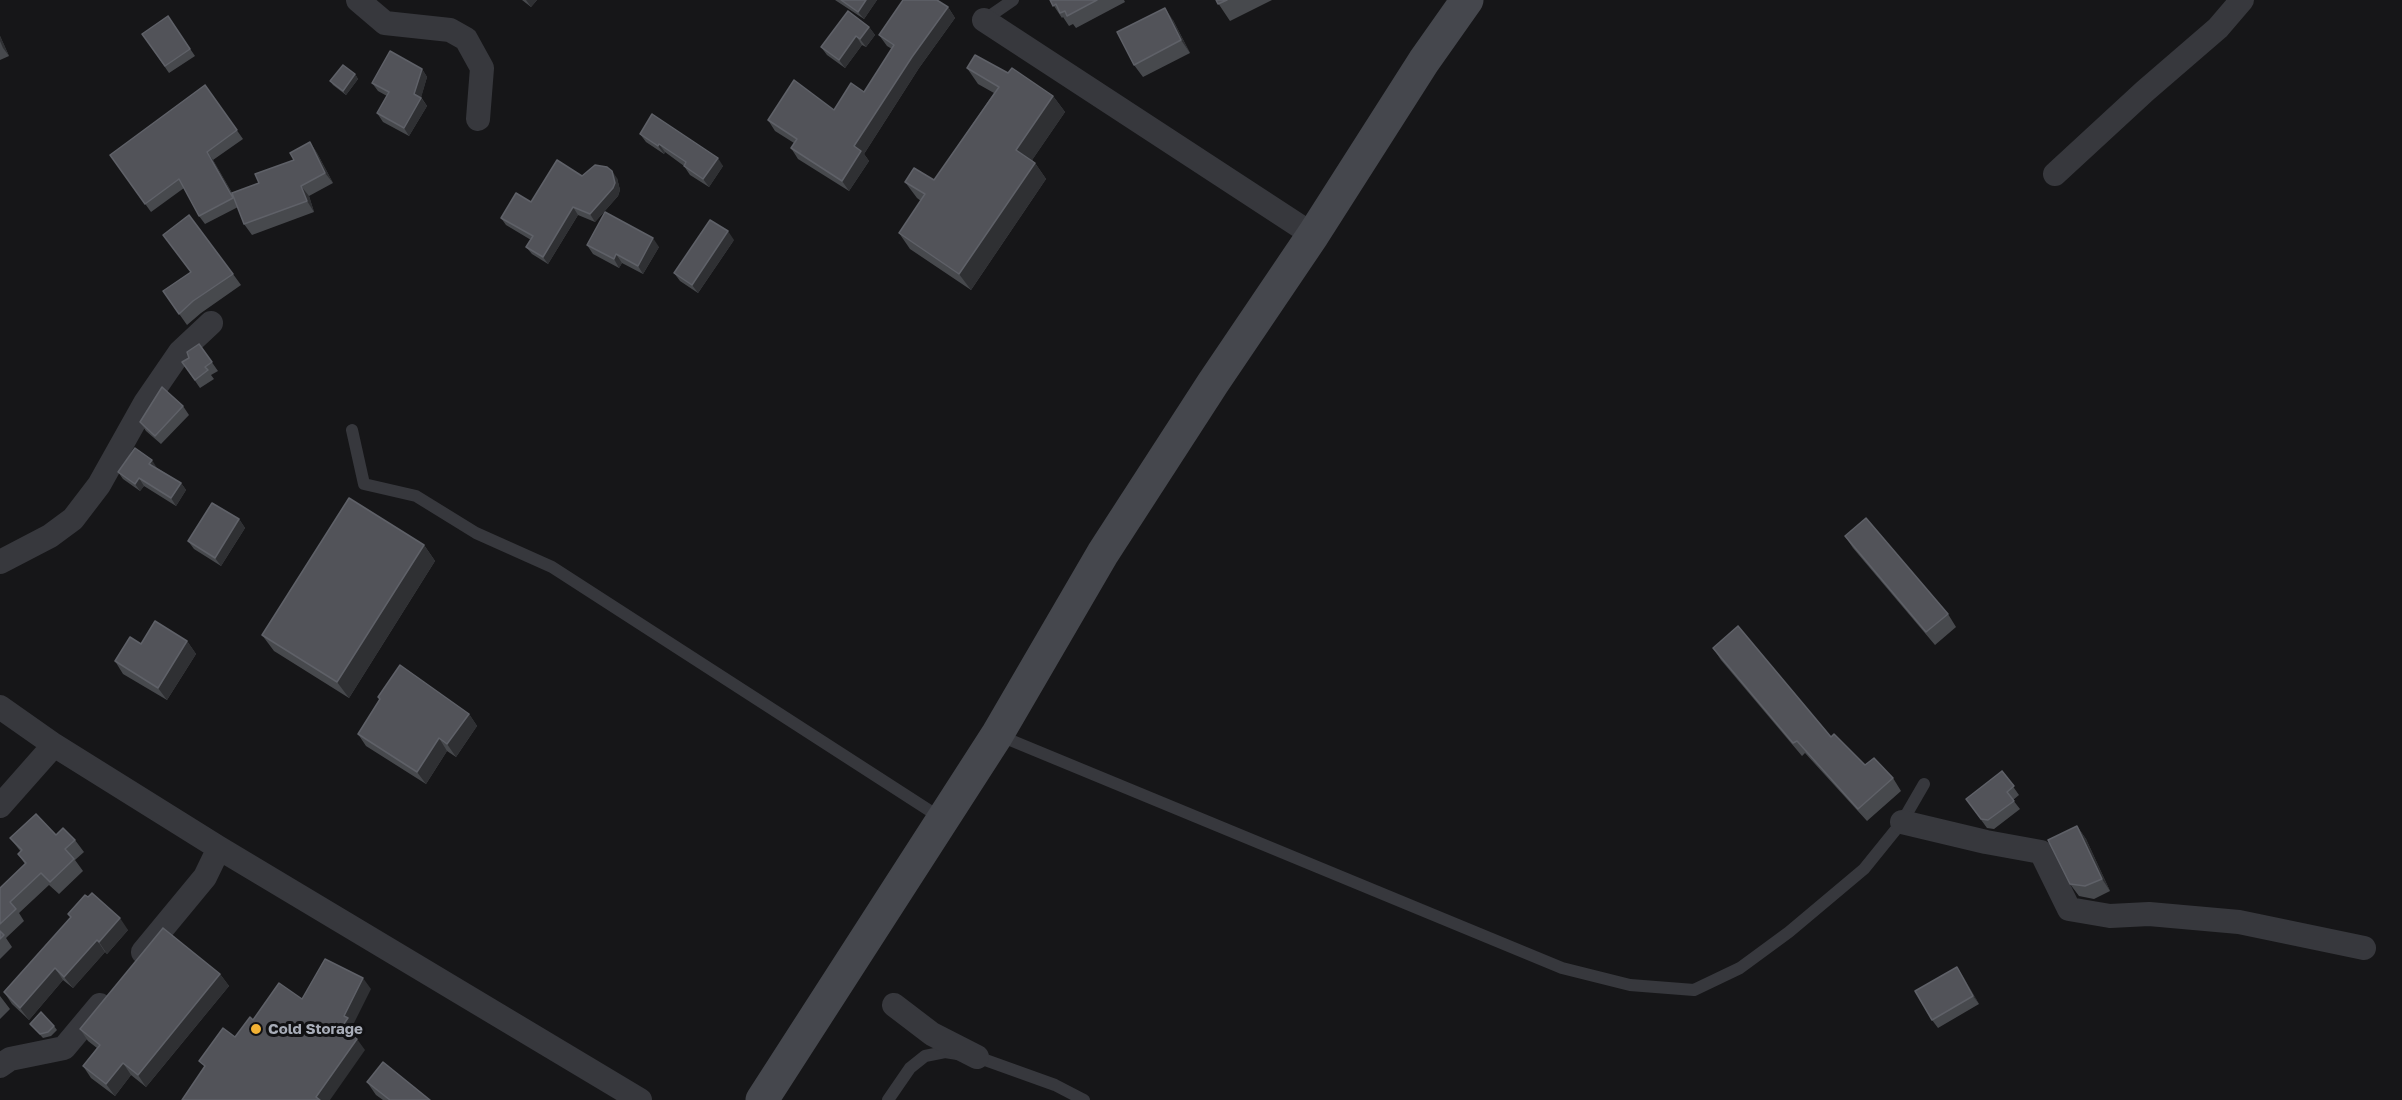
<!DOCTYPE html>
<style>
body{margin:0}
canvas{display:block;background:#161618}
</style>
<canvas width="2402" height="1100"></canvas>
<script>
const g = document.querySelector('canvas').getContext('2d');
g.lineJoin = 'round';
function toPath(rows) {
  const path = new Path2D();
  for (const r of rows) {
    path.moveTo(r[0], r[1]);
    for (let i = 2; i < r.length; i += 2) path.lineTo(r[i], r[i + 1]);
  }
  return path;
}
function trace(path, color, width, dash) {
  g.strokeStyle = color;
  g.lineWidth = width;
  g.lineCap = dash ? 'butt' : 'round';
  g.setLineDash(dash || []);
  g.stroke(path);
}
function fillPath(path, color) {
  g.fillStyle = color;
  g.fill(path, 'evenodd');
}
function write(font, color, halo, rows, align = 'center') {
  g.font = font + ' "Golos Text",sans-serif';
  g.lineWidth = 6;
  g.setLineDash([]);
  g.textBaseline = 'middle';
  g.strokeStyle = halo;
  g.fillStyle = color;
  for (const [text, x, y, turn = 0] of rows) {
    g.save();
    g.translate(x, y);
    g.rotate((+turn || 0) * Math.PI / 180);
    g.textAlign = isNaN(turn) ? turn : align;
    if (halo) g.strokeText(text, 0, 0);
    g.fillText(text, 0, 0);
    g.restore();
  }
}
trace(toPath([
 [984,20,1013,0],
 [352,430,364,484,416,496,476,533,552,567,941,818],
 [998,735,1562,968,1630,985,1694,990,1740,968,1789,932,1864,869,1902,822,1924,784],
 [888,1100,910,1068,925,1056,945,1052,977,1057,1055,1085,1084,1100]
]), '#37383d', 12);
trace(toPath([
 [358,0,385,23,450,30,466,39,482,68,478,119],
 [984,20,1313,235],
 [2055,174,2145,91,2218,28,2242,0],
 [0,562,50,536,73,519,99,485,145,403,180,352,211,323],
 [0,707,54,745,219,848,640,1100],
 [0,806,54,745],
 [1902,822,1986,842,2041,852,2069,909,2110,916,2149,914,2239,922,2364,948],
 [143,952,205,877,219,848],
 [894,1005,932,1034,977,1057],
 [0,1066,10,1059,64,1048,100,1005]
]), '#37383d', 24);
trace(toPath([
 [762,1100,997,735,1103,553,1213,383,1313,235,1424,61,1467,0]
]), '#45474d', 33);
fillPath(toPath([
 [522,0,537,0,531,7],
 [835,0,877,0,864,19],
 [1050,0,1124,0,1125,2,1076,28,1073,24,1069,26,1063,17,1062,18],
 [1216,0,1272,0,1230,21],
 [948,7,955,18,919,68,864,154,869,161,849,191,798,159,791,148,794,143,775,131,768,120,834,110,864,92,892,49,887,46,879,35],
 [168,16,195,56,169,73,142,34],
 [1173,20,1190,53,1143,77,1134,65],
 [869,27,875,35,866,47,862,45,845,68,827,55,821,47],
 [0,36,9,56,0,60],
 [967,68,1008,73,1053,96,1065,112,1032,160,1035,163,1046,179,971,290,910,249,899,233,921,201,917,198,905,182,934,180,994,93,978,84],
 [422,69,427,77,421,97,427,106,409,136,383,122,377,113,387,96,378,91,372,83],
 [355,74,358,79,346,95,333,85,330,81],
 [205,85,243,139,213,160,235,198,294,160,310,142,317,153,333,183,309,196,314,212,252,235,244,224,238,207,205,224,199,216,184,188,151,212,110,155],
 [640,134,723,166,709,187,690,175,684,166,665,152,664,154,646,142],
 [582,176,617,178,620,190,618,196,595,222,578,215,548,264,532,254,526,247,531,240,506,225,501,218],
 [734,240,698,293,680,281,674,273],
 [587,245,659,247,643,274,622,263,619,268,593,254],
 [233,274,241,285,201,313,187,325,163,291],
 [199,344,218,371,211,375,214,379,200,388,182,362,189,358],
 [183,406,189,415,161,444,146,431,140,422],
 [157,468,181,483,186,490,176,506,144,486,140,491,123,479,118,472],
 [239,519,245,528,221,566,194,549,188,541],
 [1845,536,1948,614,1956,627,1935,645,1853,548],
 [424,545,435,561,349,698,274,651,262,635],
 [187,641,196,654,167,700,123,674,115,661,141,644],
 [1713,648,1831,737,1865,765,1893,778,1901,791,1867,821,1805,753,1802,756,1721,660],
 [378,697,469,714,477,726,456,757,447,751,426,784,366,746,358,734,380,700],
 [2002,771,2019,795,2013,800,2020,809,1994,829,1987,828,1966,799],
 [2077,826,2086,839,2110,891,2094,899,2079,896,2070,884],
 [56,835,75,840,84,852,75,860,83,871,59,894,49,885,19,913,24,921,6,938,12,947,0,959,0,888,25,864,18,854,21,852,10,838],
 [68,914,128,930,107,954,105,952,73,988,63,980,29,1020,12,1004,4,992,71,918],
 [1957,967,1979,1004,1938,1028,1932,1020],
 [220,974,229,986,146,1087,131,1075,115,1096,91,1078,83,1066,97,1048,88,1041,80,1029],
 [0,996,10,1009,0,1019],
 [30,1024,54,1026,57,1030,51,1036,43,1038],
 [367,1082,430,1100,383,1100,376,1095]
]), '#47494d');
fillPath(toPath([
 [526,0,537,0,531,7],
 [866,0,877,0,864,19,858,12],
 [948,7,955,18,919,68,864,154,869,161,849,191,842,181,854,146,912,57],
 [1165,8,1173,20,1190,53,1181,40],
 [869,27,875,35,866,47,860,39],
 [0,36,1,38,9,56,3,48,0,41],
 [856,36,862,45,845,68,839,60],
 [422,69,427,77,421,98,427,106,409,136,404,128],
 [355,74,358,79,346,95,343,91],
 [1053,96,1065,112,1028,166,1016,150],
 [310,142,317,153,333,183,325,173],
 [659,144,665,152,664,154,658,146],
 [207,152,213,160,239,206,233,198],
 [718,158,723,166,709,187,703,179],
 [1035,163,1046,179,971,290,959,274],
 [612,171,617,178,620,190,618,196,595,222,590,214],
 [301,186,309,196,314,212,307,201],
 [573,207,578,215,548,264,543,257],
 [728,231,734,240,698,293,692,285],
 [653,238,659,247,643,274,638,266],
 [616,254,622,263,619,268,614,259],
 [152,460,157,468,154,472,149,464],
 [139,478,144,486,140,491,135,484],
 [181,483,186,490,176,506,171,498],
 [239,519,245,528,221,566,215,558],
 [424,545,435,561,349,698,337,682],
 [187,641,196,654,167,700,158,688],
 [469,714,477,726,456,757,447,744],
 [439,738,447,751,426,784,417,772],
 [2077,826,2086,839,2110,891,2102,879],
 [120,918,128,930,107,954,99,942],
 [97,940,105,952,73,988,64,977],
 [1957,967,1963,976,1979,1004,1973,996],
 [55,968,63,980,29,1020,20,1008],
 [220,974,229,986,146,1087,138,1075],
 [363,978,371,989,353,1025,356,1030,349,1039,341,1028,344,1016],
 [357,1039,365,1050,330,1100,318,1100,316,1097],
 [123,1063,131,1075,115,1096,106,1084]
]), '#2f3033');
const building = toPath([
 [841,0,866,0,858,12,841,0],
 [903,0,937,0,948,7,912,57,854,146,861,151,842,181,791,148,797,139,768,120,794,80,834,110,851,83,864,92,894,45,879,35,903,0],
 [1050,0,1097,0,1067,16,1065,11,1060,13,1056,4,1053,6,1050,0],
 [1216,0,1227,0,1218,4,1216,0],
 [1165,8,1181,40,1134,65,1117,32,1165,8],
 [848,11,869,27,860,39,856,36,839,60,821,47,848,11],
 [168,16,190,49,165,66,142,34,168,16],
 [390,51,422,69,414,94,421,98,404,128,377,113,389,92,372,83,390,51],
 [975,55,1008,73,1012,68,1053,96,1016,150,1035,163,959,274,899,233,925,194,905,182,914,168,934,180,999,87,967,68,975,55],
 [343,65,355,74,343,91,330,81,343,65],
 [205,85,237,130,207,152,233,198,199,216,179,179,145,204,110,155,205,85],
 [652,114,718,158,703,179,684,166,686,162,659,144,658,146,640,134,652,114],
 [310,142,325,173,301,186,307,201,244,224,232,193,259,183,255,174,294,160,290,153,310,142],
 [557,160,582,176,595,165,607,167,612,171,615,183,613,188,590,214,573,207,543,257,526,247,533,236,501,218,516,193,531,202,557,160],
 [605,212,653,238,638,266,616,254,614,259,587,245,605,212],
 [189,215,233,274,193,301,179,314,163,291,191,272,163,235,189,215],
 [710,220,728,231,692,285,674,273,710,220],
 [199,344,212,362,205,367,208,370,195,380,182,362,189,358,187,352,199,344],
 [162,387,183,406,155,436,140,422,162,387],
 [135,448,152,460,149,464,181,483,171,498,139,478,135,484,118,472,135,448],
 [349,498,424,545,337,682,262,635,349,498],
 [212,503,239,519,215,558,188,541,212,503],
 [1866,518,1948,614,1926,632,1845,536,1866,518],
 [155,621,187,641,158,688,115,661,130,637,141,644,155,621],
 [1738,626,1831,737,1834,734,1865,765,1874,758,1893,778,1858,809,1797,741,1793,743,1713,648,1738,626],
 [400,665,469,714,447,744,439,738,417,772,358,734,380,699,378,697,400,665],
 [2002,771,2014,786,2007,792,2014,801,1988,820,1981,819,1966,799,2002,771],
 [36,814,56,835,63,828,75,840,65,849,74,859,50,882,41,873,10,902,16,909,0,924,0,888,26,863,18,854,22,850,10,838,36,814],
 [2077,826,2102,879,2085,886,2070,884,2048,840,2077,826],
 [92,893,120,918,99,942,97,940,64,977,55,968,20,1008,4,992,71,917,68,914,85,895,88,897,92,893],
 [163,928,220,974,138,1075,123,1063,106,1084,83,1066,100,1045,80,1029,163,928],
 [0,931,4,935,0,939,0,931],
 [325,959,363,978,344,1016,348,1018,341,1028,357,1039,316,1097,320,1100,182,1100,205,1066,199,1061,223,1028,235,1037,250,1017,253,1020,279,983,302,999,325,959],
 [1957,967,1973,996,1932,1020,1915,991,1957,967],
 [41,1012,54,1026,48,1032,40,1034,30,1024,41,1012],
 [383,1062,430,1100,390,1100,367,1082,383,1062]
]);
fillPath(building, '#525359');
trace(building, '#5f6168', 1.5);
for (const [x, y, r, color] of [
 [256,1029,6,"#f2b134"]
]) {
  const dot = new Path2D();
  dot.arc(x, y, r, 0, 2 * Math.PI);
  g.fillStyle = color;
  g.fill(dot);
  trace(dot, '#111113', 2);
}
write('bold 15px', '#a8adb8', '#111113', [
 ["Cold Storage",268,1029]
], 'left');
</script>
